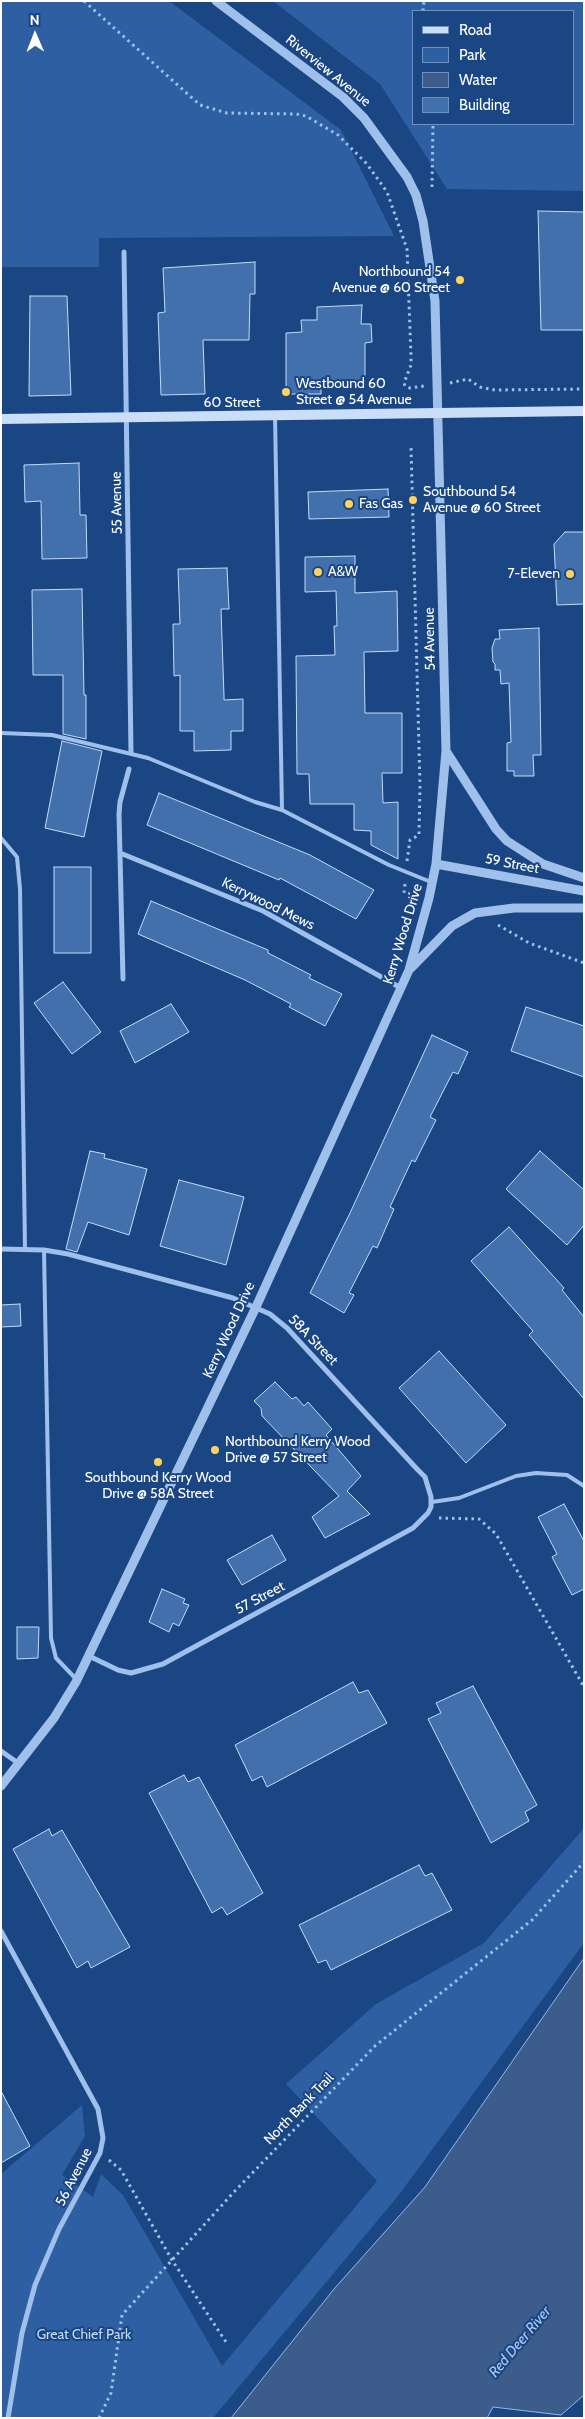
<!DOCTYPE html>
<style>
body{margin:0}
#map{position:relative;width:585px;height:2419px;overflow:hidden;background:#1a4684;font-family:Cabin,sans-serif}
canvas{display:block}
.frame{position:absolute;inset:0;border:2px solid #fff;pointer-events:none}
.legend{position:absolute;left:412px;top:10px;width:162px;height:115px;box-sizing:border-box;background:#1a4684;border:1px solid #7690b5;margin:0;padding:6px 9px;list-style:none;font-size:15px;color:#fff}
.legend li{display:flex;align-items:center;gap:10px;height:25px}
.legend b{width:25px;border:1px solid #7690b5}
.north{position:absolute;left:10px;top:10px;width:50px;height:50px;-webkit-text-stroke:4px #1a4684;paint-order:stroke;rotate:359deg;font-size:14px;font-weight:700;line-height:20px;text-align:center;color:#fff}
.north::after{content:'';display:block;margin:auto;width:18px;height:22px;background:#fff;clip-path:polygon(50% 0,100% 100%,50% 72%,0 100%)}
</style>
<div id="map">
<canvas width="585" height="2419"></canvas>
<div class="frame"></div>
<ul class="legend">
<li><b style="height:6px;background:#cbdef8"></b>Road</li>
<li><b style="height:14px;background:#2d5fa2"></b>Park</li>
<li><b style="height:14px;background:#3c5d8b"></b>Water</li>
<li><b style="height:14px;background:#4270ad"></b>Building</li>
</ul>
<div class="north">N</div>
</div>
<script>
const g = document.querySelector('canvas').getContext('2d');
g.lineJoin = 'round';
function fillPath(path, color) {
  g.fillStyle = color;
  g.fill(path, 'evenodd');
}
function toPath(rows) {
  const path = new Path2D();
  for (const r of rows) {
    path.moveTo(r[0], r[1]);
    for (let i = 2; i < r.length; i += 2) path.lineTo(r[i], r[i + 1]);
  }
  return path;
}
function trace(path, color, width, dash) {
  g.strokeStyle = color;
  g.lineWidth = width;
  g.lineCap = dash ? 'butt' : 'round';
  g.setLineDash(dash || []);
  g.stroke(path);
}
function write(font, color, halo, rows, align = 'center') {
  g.font = font + ' Cabin,sans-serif';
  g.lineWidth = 4;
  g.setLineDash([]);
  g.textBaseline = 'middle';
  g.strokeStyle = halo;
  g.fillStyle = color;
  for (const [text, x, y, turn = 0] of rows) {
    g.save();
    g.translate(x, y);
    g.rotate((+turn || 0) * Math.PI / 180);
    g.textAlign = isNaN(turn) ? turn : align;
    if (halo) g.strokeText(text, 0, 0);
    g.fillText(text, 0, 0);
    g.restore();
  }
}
fillPath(toPath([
 [1,1,169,1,341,130,394,236,99,238,99,267,1,267],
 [273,1,584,1,584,191,447,189,380,84],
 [414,11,574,11,574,124,414,124],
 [584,1828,584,1943,398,2196,213,2418,1,2418,1,2174,82,2105,85,2136,62,2175,93,2197,101,2174,123,2195,222,2366,377,2181,286,2084,376,2004,484,1943]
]), '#2d5fa2');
const water = toPath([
 [584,1958,584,2395,561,2415,493,2407,487,2418,231,2418,334,2289,425,2187,584,1958]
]);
fillPath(water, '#3c5d8b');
trace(water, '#92baee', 1);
const building = toPath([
 [538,211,584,212,584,330,541,330,538,211],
 [255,262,255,294,250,294,249,340,203,340,205,394,161,395,158,313,165,312,163,268,255,262],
 [30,296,67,296,71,395,29,396,30,296],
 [362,305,361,324,371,324,372,342,365,343,365,387,321,387,321,394,286,394,286,333,302,332,301,320,317,320,317,307,362,305],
 [79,463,80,515,86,515,87,558,42,559,41,501,25,502,24,465,79,463],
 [388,489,389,517,309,519,308,492,388,489],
 [565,532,584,532,584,604,557,605,554,544,565,532],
 [355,556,355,593,397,591,398,651,364,652,365,713,402,713,402,773,382,773,383,803,398,802,398,859,371,845,371,831,354,830,354,804,310,804,309,774,297,774,296,656,335,655,334,626,337,626,336,591,305,592,305,557,355,556],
 [227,568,229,609,221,609,224,696,224,700,243,699,243,731,231,731,231,750,194,751,194,731,180,731,180,675,174,676,173,624,180,624,178,569,227,568],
 [82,589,84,695,86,695,86,739,63,734,63,675,33,675,32,590,82,589],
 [539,628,541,755,533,755,534,776,514,776,514,771,507,771,507,743,511,742,509,683,501,684,500,670,495,670,495,664,493,662,492,648,495,639,500,639,499,630,539,628],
 [62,741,102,751,84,837,45,828,62,741],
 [159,793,310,855,374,890,356,919,280,878,279,880,147,825,159,793],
 [54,867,91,867,91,953,54,953,54,867],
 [151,901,268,950,268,953,311,975,309,978,342,994,325,1026,289,1007,291,1004,245,980,138,934,151,901],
 [63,982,101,1032,72,1054,34,1003,63,982],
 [171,1004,189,1032,135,1063,120,1031,171,1004],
 [526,1007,584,1026,584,1077,511,1051,526,1007],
 [432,1035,468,1052,458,1074,453,1072,430,1117,436,1120,415,1162,412,1160,390,1207,394,1209,377,1248,373,1246,349,1293,354,1295,344,1313,310,1293,350,1213,432,1035],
 [90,1151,105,1154,104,1158,147,1169,129,1235,88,1222,77,1252,66,1249,90,1151],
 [540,1151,584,1190,584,1225,567,1245,506,1189,540,1151],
 [179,1180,244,1197,226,1265,160,1246,179,1180],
 [509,1227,564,1288,562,1290,584,1317,584,1399,529,1335,533,1331,471,1261,509,1227],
 [20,1304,21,1326,1,1327,1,1305,20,1304],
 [439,1351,506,1425,466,1463,399,1388,439,1351],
 [275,1382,292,1399,296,1397,304,1406,308,1402,332,1429,326,1435,361,1476,347,1491,370,1514,325,1538,312,1517,339,1496,262,1416,261,1408,254,1401,275,1382],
 [564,1504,584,1541,584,1589,572,1595,552,1557,557,1554,538,1517,564,1504],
 [272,1535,286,1560,242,1585,227,1560,272,1535],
 [162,1589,185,1599,183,1603,189,1605,179,1626,173,1623,169,1632,149,1622,162,1589],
 [17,1627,39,1627,38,1658,17,1659,17,1627],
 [353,1682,359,1693,368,1690,387,1723,267,1787,262,1776,252,1781,235,1745,353,1682],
 [473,1686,537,1805,525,1812,529,1821,491,1843,428,1719,441,1713,436,1703,473,1686],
 [184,1775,188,1782,199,1777,263,1893,227,1915,222,1907,212,1913,149,1793,184,1775],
 [49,1829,52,1836,62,1830,130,1947,91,1968,88,1961,77,1968,13,1849,49,1829],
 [419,1865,425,1876,432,1873,452,1910,331,1970,326,1960,318,1963,299,1925,419,1865],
 [1,2091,30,2146,1,2163,1,2091]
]);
fillPath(building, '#4270ad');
trace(building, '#c4dbf8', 1);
trace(toPath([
 [84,1,200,105,227,113,296,114,306,116,338,135,367,164,387,192,407,249,411,356,411,365,404,383,405,386,410,388,424,386],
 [423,11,424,1],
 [432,187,433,124],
 [450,383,468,379,480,387,495,390,584,389],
 [407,861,410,840,419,835,420,785,411,447],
 [405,884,404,893,410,894],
 [498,925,529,943,584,963],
 [439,1518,479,1519,496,1534,584,1687],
 [109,2160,121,2170,172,2260,226,2342],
 [99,2418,111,2393,122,2315,233,2193,375,2046,532,1920,584,1862]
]), '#9fc0eb', 3, [2.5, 4]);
trace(toPath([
 [275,416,282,810],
 [1,733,52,735,148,758,255,802,282,810,389,865,431,882],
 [1,838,17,857,20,889,25,1249],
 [44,1250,51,1638,56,1658,77,1680],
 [432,1502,459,1498,516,1476,536,1473,567,1475,584,1486]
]), '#9fc0eb', 4);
trace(toPath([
 [124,252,131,753],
 [120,853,263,911,401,988],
 [123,979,119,814,120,802,129,769],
 [1,1249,44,1250,68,1254,233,1298,270,1314,287,1328,417,1469,425,1477,431,1497,431,1507,428,1513,413,1528,163,1664,131,1673,118,1670,89,1656],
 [1,1751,18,1763],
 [1,1931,98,2109,103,2138,100,2153,59,2229,35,2285,22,2333,8,2418]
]), '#9fc0eb', 5);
trace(toPath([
 [446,751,496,829,507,841,543,864,584,878],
 [436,864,584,891],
 [411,968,452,926,475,913,514,908,584,908],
 [1,1786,54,1718,76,1682,256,1307,409,970,429,898,436,864,446,751,435,301,423,221,416,195,407,177,364,118,343,97,216,1]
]), '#9fc0eb', 9);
trace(toPath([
 [1,419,584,411]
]), '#cbdef8', 10);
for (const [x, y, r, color] of [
 [460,280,5,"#fed25b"],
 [286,392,5,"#fed25b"],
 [413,500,5,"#fed25b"],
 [349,504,5,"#fed25b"],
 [318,572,5,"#fed25b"],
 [570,574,5,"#fed25b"],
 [215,1450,5,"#fed25b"],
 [158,1462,5,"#fed25b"]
]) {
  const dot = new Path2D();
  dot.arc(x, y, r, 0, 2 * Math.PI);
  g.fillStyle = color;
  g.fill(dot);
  trace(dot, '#1a4684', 2);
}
write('14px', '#fff', '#1a4684', [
 ["Riverview Avenue",328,71,39],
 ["60 Street",232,403],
 ["55 Avenue",117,503,-91],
 ["54 Avenue",430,639,-91],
 ["59 Street",512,864,11],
 ["Kerrywood Mews",268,904,26],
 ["Kerry Wood Drive",403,934,-73],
 ["Kerry Wood Drive",229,1330,-65],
 ["58A Street",313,1340,46],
 ["57 Street",260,1598,-28],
 ["North Bank Trail",299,2109,-46],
 ["56 Avenue",74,2177,-63]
]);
write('14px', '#fff', '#1a4684', [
 ["Northbound 54",450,272,"right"],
 ["Avenue @ 60 Street",450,288,"right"],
 ["Westbound 60",296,384],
 ["Street @ 54 Avenue",296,400],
 ["Southbound 54",423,492],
 ["Avenue @ 60 Street",423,508],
 ["Fas Gas",359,504],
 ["A&W",328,572],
 ["7-Eleven",560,574,"right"],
 ["Northbound Kerry Wood",225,1442],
 ["Drive @ 57 Street",225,1458],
 ["Southbound Kerry Wood",158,1478,"center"],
 ["Drive @ 58A Street",158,1494,"center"]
], 'left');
write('14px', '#c4dbf8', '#1a4684', [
 ["Great Chief Park",84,2335]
]);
write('italic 15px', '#abcaf3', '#1a4684', [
 ["Red Deer River",520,2342,-50]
]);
</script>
